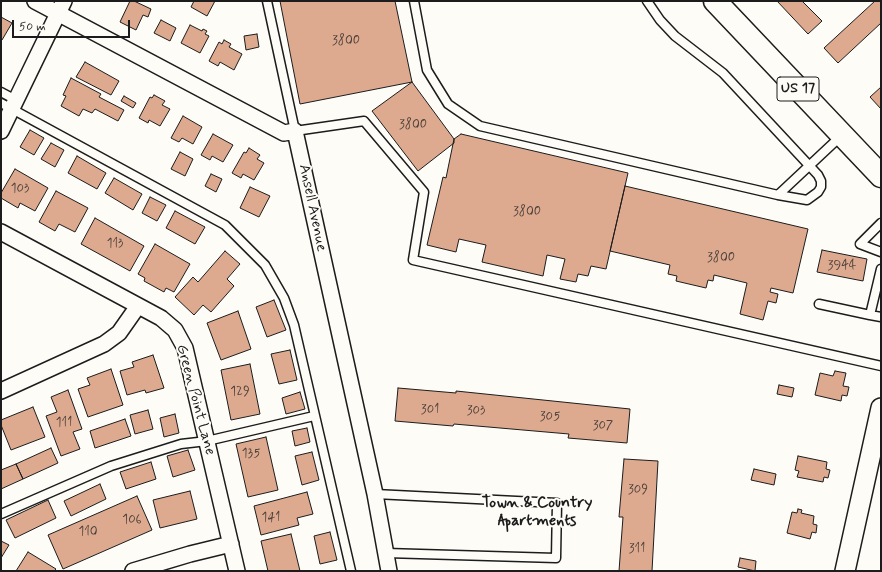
<!DOCTYPE html>
<style>
body{margin:0}
#map{position:relative;width:882px;height:572px;overflow:hidden;background:#fdfcf7;font-family:Mynerve,sans-serif}
canvas{display:block}
.frame{position:absolute;inset:0;border:2px solid #1c1c1c;pointer-events:none}
.scale{position:absolute;left:12px;top:20px;width:118px;height:18px;box-sizing:border-box;border:2px solid #1c1c1c;border-top:0;padding-left:5px;font-size:12px;line-height:14px;white-space:nowrap;color:#1c1c1c;-webkit-text-stroke:3px #fdfcf7;paint-order:stroke}
</style>
<div id="map">
<canvas width="882" height="572"></canvas>
<div class="frame"></div>
<div class="scale">50 m</div>
</div>
<script>
const g = document.querySelector('canvas').getContext('2d');
g.lineJoin = 'round';
function fillPath(path, color) {
  g.fillStyle = color;
  g.fill(path, 'evenodd');
}
function toPath(rows) {
  const path = new Path2D();
  for (const r of rows) {
    path.moveTo(r[0], r[1]);
    for (let i = 2; i < r.length; i += 2) path.lineTo(r[i], r[i + 1]);
  }
  return path;
}
function trace(path, color, width, dash) {
  g.strokeStyle = color;
  g.lineWidth = width;
  g.lineCap = dash ? 'butt' : 'round';
  g.setLineDash(dash || []);
  g.stroke(path);
}
function write(font, color, halo, rows, align = 'center') {
  g.font = font + ' Mynerve,sans-serif';
  g.lineWidth = 4;
  g.setLineDash([]);
  g.textBaseline = 'middle';
  g.strokeStyle = halo;
  g.fillStyle = color;
  for (const [text, x, y, turn = 0] of rows) {
    g.save();
    g.translate(x, y);
    g.rotate((+turn || 0) * Math.PI / 180);
    g.textAlign = isNaN(turn) ? turn : align;
    if (halo) g.strokeText(text, 0, 0);
    g.fillText(text, 0, 0);
    g.restore();
  }
}
const building = toPath([
 [130,1,134,1,151,9,148,17,143,15,136,30,120,22,130,1],
 [194,1,215,1,207,16,191,7,194,1],
 [280,1,395,1,412,82,300,104,280,1],
 [777,1,802,1,822,21,808,34,777,1],
 [875,1,881,1,881,23,838,63,824,48,875,1],
 [1,17,12,23,2,40,1,39,1,17],
 [161,20,176,28,170,41,154,33,161,20],
 [190,25,202,31,203,29,207,31,205,34,209,36,200,53,181,43,190,25],
 [257,34,259,47,246,50,244,36,257,34],
 [224,40,231,44,229,47,242,54,234,70,220,62,218,66,209,61,219,42,222,44,224,40],
 [85,62,119,81,111,95,76,77,85,62],
 [71,78,101,94,99,97,124,110,118,121,95,109,92,113,83,109,79,116,61,106,66,96,63,95,71,78],
 [412,82,454,139,454,143,418,171,372,111,412,82],
 [881,87,881,109,870,97,881,87],
 [154,95,165,101,162,105,170,109,160,126,149,120,148,123,139,118,150,97,152,98,154,95],
 [124,96,136,103,133,108,121,101,124,96],
 [183,116,202,127,193,144,182,138,179,142,171,138,183,116],
 [30,130,44,138,34,155,20,147,30,130],
 [213,134,233,145,223,162,212,156,210,160,201,155,213,134],
 [461,134,628,173,606,269,591,266,588,276,578,274,576,282,560,279,565,259,547,255,543,276,482,262,486,245,459,239,456,252,427,245,443,177,446,178,454,139,461,134],
 [51,143,64,150,55,167,41,159,51,143],
 [249,148,260,155,257,159,264,163,254,180,243,174,241,178,232,173,244,152,246,153,249,148],
 [180,152,193,159,185,176,171,169,180,152],
 [77,156,106,173,97,189,68,173,77,156],
 [15,169,48,188,35,211,20,203,18,208,1,198,1,193,15,169],
 [211,174,222,179,216,192,205,186,211,174],
 [114,178,142,194,133,210,105,193,114,178],
 [625,186,808,229,793,293,771,288,770,292,778,294,776,303,768,301,763,320,740,314,747,283,714,275,713,281,708,280,706,288,676,281,677,276,668,274,670,265,610,251,625,186],
 [250,187,270,196,259,217,240,208,250,187],
 [56,191,88,208,75,232,59,224,55,231,39,222,56,191],
 [150,197,166,205,157,221,142,213,150,197],
 [175,211,205,227,195,244,166,228,175,211],
 [95,218,144,246,130,271,81,244,95,218],
 [155,244,190,264,174,292,166,288,164,292,144,281,145,278,138,274,155,244],
 [822,250,867,259,863,281,817,272,822,250],
 [225,251,240,264,227,279,234,286,211,312,203,305,194,315,175,297,193,277,198,282,225,251],
 [274,300,286,330,267,337,256,307,274,300],
 [238,311,251,349,221,360,207,323,238,311],
 [290,350,297,380,279,384,271,354,290,350],
 [153,355,164,388,146,393,145,390,127,395,120,371,134,367,132,362,153,355],
 [250,364,260,414,231,420,221,370,250,364],
 [111,369,123,405,88,417,78,389,90,385,87,378,111,369],
 [835,371,846,373,843,386,849,387,847,396,842,395,841,401,815,395,820,373,833,376,835,371],
 [779,385,794,388,792,397,777,394,779,385],
 [398,388,456,393,456,391,630,409,627,443,568,438,569,434,454,424,453,426,395,421,398,388],
 [68,390,82,429,73,432,80,449,61,456,46,416,57,412,51,397,68,390],
 [300,392,305,409,286,414,282,398,300,392],
 [33,407,45,437,11,450,1,425,1,420,33,407],
 [148,410,153,429,135,434,130,415,148,410],
 [175,414,179,433,164,437,160,418,175,414],
 [125,419,131,436,95,448,90,431,125,419],
 [307,428,310,442,295,446,292,431,307,428],
 [266,437,278,490,248,497,236,444,266,437],
 [51,448,58,463,23,479,16,464,51,448],
 [188,450,195,470,173,477,167,456,188,450],
 [312,452,319,480,302,485,295,456,312,452],
 [798,456,827,462,826,469,830,470,828,478,824,477,823,482,797,477,799,471,795,470,798,456],
 [624,459,658,461,652,571,619,571,623,517,619,517,624,459],
 [151,462,156,479,126,489,120,472,151,462],
 [16,464,23,479,1,489,1,470,16,464],
 [754,469,776,474,774,485,751,480,754,469],
 [100,484,106,499,71,516,64,501,100,484],
 [190,491,197,519,160,528,153,500,190,491],
 [307,492,313,514,297,518,299,525,261,535,254,506,307,492],
 [137,496,152,530,63,569,48,535,137,496],
 [48,500,56,518,15,538,6,520,48,500],
 [798,509,802,510,801,513,814,516,813,524,817,525,816,533,812,532,810,539,787,533,792,512,797,513,798,509],
 [330,532,337,560,320,564,314,536,330,532],
 [291,534,300,571,268,571,261,541,291,534],
 [1,541,9,545,1,558,1,541],
 [28,552,56,569,54,571,16,571,28,552],
 [740,558,756,561,755,571,738,567,740,558]
]);
fillPath(building, '#ddaa90');
trace(building, '#1c1c1c', 1);
const service = toPath([
 [267,1,295,131,364,121,424,192,413,260,881,366],
 [414,1,427,70,448,104,480,126,778,195,842,135],
 [647,1,660,20,675,36,723,73,818,175,821,181,821,187,818,192,807,200,778,195],
 [1,92,16,100],
 [1,103,225,225,265,265,284,298,294,325,351,571],
 [881,223,860,244,881,252],
 [881,269,870,315,881,317],
 [819,304,870,315],
 [375,494,557,503,556,558,386,553],
 [1,514,111,466,181,444,207,441,314,416]
]);
const minor = toPath([
 [35,1,284,133,295,131,375,494,389,571],
 [1,131,64,1],
 [1,232,161,318,175,330,185,348,237,571],
 [1,391,104,344,119,333,138,306],
 [133,571,190,554,231,544]
]);
const tertiary = toPath([
 [845,571,881,408]
]);
const primary = toPath([
 [715,1,881,176]
]);
trace(service, '#1c1c1c', 11);
trace(minor, '#1c1c1c', 18);
trace(tertiary, '#1c1c1c', 22);
trace(primary, '#1c1c1c', 25);
trace(service, '#fdfcf7', 8);
trace(minor, '#fdfcf7', 15);
trace(tertiary, '#fdfcf7', 19);
trace(primary, '#fdfcf7', 22);
write('13px', '#4c4039', null, [
 ["3800",346,41],
 ["3800",413,125],
 ["103",20,189],
 ["3800",527,212],
 ["113",115,244],
 ["3800",721,258],
 ["3944",842,266],
 ["129",240,392],
 ["301",430,410],
 ["303",476,411],
 ["305",550,417],
 ["111",64,423],
 ["307",603,426],
 ["135",251,454],
 ["309",638,490],
 ["141",271,518],
 ["106",132,520],
 ["110",88,532],
 ["311",637,549]
]);
for (const [x, y, w] of [
 [798,89,42]
]) {
  const box = new Path2D();
  box.roundRect(x - w / 2, y - 12, w, 24, 3);
  g.fillStyle = '#fdfcf7';
  g.fill(box);
  trace(box, '#1c1c1c', 1);
}
write('bold 14px', '#1c1c1c', null, [
 ["US 17",798,89]
]);
write('15px', '#1c1c1c', '#fdfcf7', [
 ["Ansell Avenue",312,208,78],
 ["Green Point Lane",195,400,75]
]);
write('bold 16px', '#1c1c1c', '#fdfcf7', [
 ["Town & Country",537,504],
 ["Apartments",537,522]
]);
</script>
